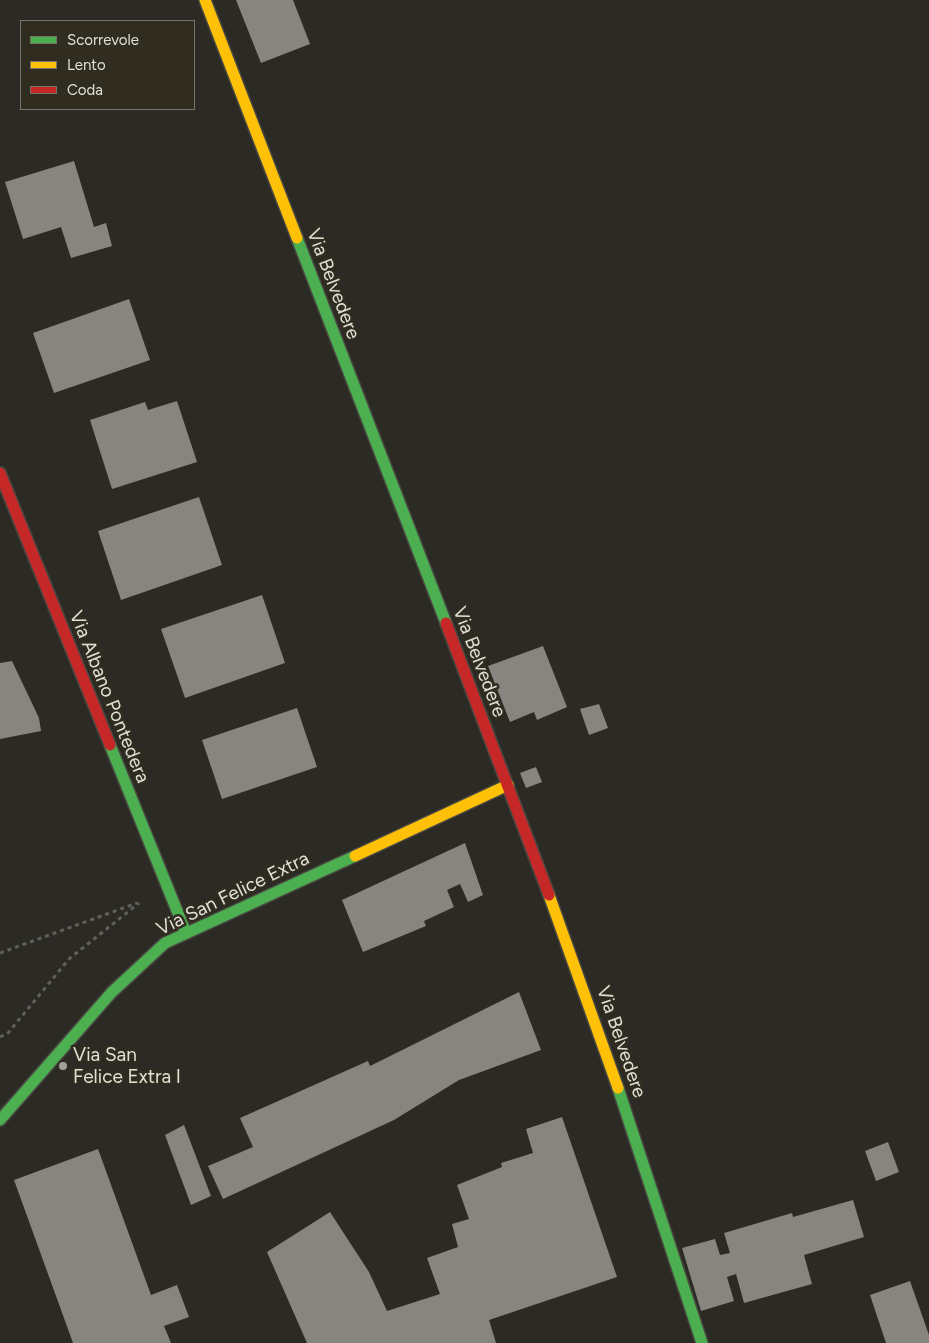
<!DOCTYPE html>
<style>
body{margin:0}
#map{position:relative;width:929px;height:1343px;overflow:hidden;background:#2c2a24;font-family:Figtree,sans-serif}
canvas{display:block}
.legend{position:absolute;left:20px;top:20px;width:175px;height:90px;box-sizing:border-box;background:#302c20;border:1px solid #777469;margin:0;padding:6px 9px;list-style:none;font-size:15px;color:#e2dfd7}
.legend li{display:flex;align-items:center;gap:10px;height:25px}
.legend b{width:25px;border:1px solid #777469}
</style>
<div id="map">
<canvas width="929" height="1343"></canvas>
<ul class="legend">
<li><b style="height:6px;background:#4caf50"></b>Scorrevole</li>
<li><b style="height:6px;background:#ffc107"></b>Lento</li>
<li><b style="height:6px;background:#c62828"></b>Coda</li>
</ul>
</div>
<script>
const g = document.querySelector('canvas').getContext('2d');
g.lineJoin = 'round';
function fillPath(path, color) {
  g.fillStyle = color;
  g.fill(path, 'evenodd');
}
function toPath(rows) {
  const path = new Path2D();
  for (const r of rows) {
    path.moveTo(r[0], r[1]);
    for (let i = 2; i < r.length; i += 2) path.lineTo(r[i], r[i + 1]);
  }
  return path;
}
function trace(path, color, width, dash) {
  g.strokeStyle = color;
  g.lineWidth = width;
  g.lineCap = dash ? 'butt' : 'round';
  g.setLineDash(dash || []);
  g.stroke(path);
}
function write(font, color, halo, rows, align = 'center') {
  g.font = font + ' Figtree,sans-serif';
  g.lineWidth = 5;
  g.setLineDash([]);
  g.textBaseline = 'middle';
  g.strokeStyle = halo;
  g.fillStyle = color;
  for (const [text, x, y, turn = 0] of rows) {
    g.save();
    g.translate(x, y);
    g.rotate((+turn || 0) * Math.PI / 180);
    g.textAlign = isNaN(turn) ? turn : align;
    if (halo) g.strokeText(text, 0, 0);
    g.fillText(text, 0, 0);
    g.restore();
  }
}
fillPath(toPath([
 [236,0,293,0,310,44,261,63],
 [74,161,94,227,106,223,112,246,71,258,61,227,23,239,5,182],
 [129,299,150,360,54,393,33,333],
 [177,401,197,462,112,489,90,420,145,402,148,410],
 [199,497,222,565,121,600,98,531],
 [262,595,285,663,185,698,161,629],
 [543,646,567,707,537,720,534,712,510,722,488,666],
 [12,661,39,718,41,731,0,739,0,663],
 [599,704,608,728,589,735,580,709],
 [297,708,317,767,222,799,202,740],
 [536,767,542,782,526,788,520,773],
 [465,843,483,895,468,902,460,884,447,890,454,907,424,921,426,926,363,952,342,900],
 [519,992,541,1050,459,1080,394,1120,223,1199,208,1166,253,1147,240,1118,368,1061,370,1066],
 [562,1117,617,1277,489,1320,496,1343,307,1343,267,1252,330,1212,369,1272,387,1311,440,1294,427,1258,458,1247,452,1224,469,1219,457,1185,502,1167,501,1163,533,1153,526,1129],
 [184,1125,211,1196,191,1205,165,1135],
 [888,1142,899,1172,876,1181,865,1151],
 [98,1149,151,1295,177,1285,189,1317,164,1326,171,1343,73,1343,14,1180],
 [853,1200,864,1237,804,1255,812,1284,744,1303,736,1274,727,1277,734,1301,701,1311,682,1248,715,1239,720,1255,730,1253,724,1233,792,1213,793,1217],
 [910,1281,929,1335,929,1343,886,1343,870,1295]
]), '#87857f');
const fast = toPath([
 [297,238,446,623],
 [110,745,186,933],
 [618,1088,702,1343],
 [0,1120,112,992,165,943,355,856]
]);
const slow = toPath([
 [205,0,297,238],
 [355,856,508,785],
 [549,895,618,1088]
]);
const jam = toPath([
 [0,473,110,745],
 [446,623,549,895]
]);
trace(fast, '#494842', 14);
trace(slow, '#494842', 14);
trace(jam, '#494842', 14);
trace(toPath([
 [0,953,137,903],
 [0,1037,8,1033,69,959,139,903]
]), '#61605b', 3, [4, 4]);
trace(fast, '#4caf50', 11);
trace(slow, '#ffc107', 11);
trace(jam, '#c62828', 11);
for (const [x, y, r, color] of [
 [63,1066,5,"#a2a098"]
]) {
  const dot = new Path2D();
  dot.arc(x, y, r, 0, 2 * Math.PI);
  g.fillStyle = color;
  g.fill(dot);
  trace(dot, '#302c20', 2);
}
write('19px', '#e2dfd7', '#302c20', [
 ["Via Belvedere",333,284,69],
 ["Via Belvedere",479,662,69],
 ["Via Albano Pontedera",109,697,68],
 ["Via San Felice Extra",233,894,-26],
 ["Via Belvedere",621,1042,71]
]);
write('19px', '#e2dfd7', '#302c20', [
 ["Via San",73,1055],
 ["Felice Extra I",73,1077]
], 'left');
</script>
